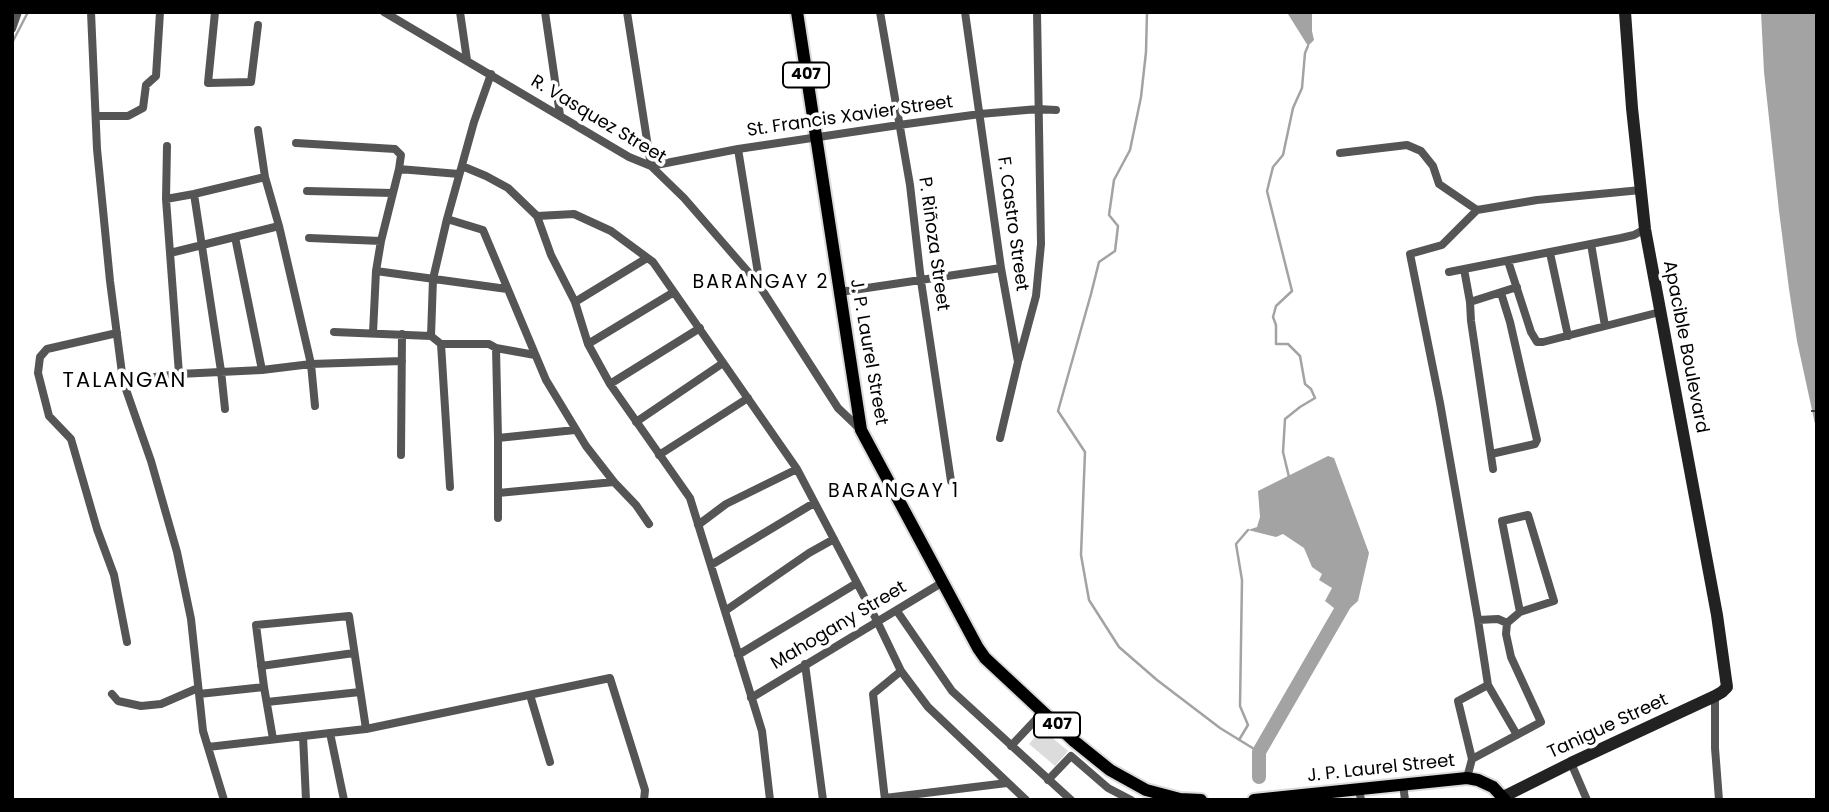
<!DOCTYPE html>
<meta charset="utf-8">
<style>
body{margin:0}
#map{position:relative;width:1829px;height:812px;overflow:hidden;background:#fff;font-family:Poppins,sans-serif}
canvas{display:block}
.frame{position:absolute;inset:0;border:14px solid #000;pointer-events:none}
</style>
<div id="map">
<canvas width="1829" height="812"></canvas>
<div class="frame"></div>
</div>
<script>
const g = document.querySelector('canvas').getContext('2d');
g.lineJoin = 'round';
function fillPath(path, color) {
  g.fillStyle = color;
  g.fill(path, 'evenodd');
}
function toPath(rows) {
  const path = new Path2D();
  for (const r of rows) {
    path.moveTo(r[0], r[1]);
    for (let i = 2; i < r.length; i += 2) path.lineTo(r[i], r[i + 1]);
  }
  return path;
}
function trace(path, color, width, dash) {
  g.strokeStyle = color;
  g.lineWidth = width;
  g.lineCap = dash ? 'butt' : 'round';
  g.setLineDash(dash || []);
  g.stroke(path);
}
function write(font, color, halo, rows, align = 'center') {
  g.font = font + ' Poppins,sans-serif';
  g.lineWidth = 7;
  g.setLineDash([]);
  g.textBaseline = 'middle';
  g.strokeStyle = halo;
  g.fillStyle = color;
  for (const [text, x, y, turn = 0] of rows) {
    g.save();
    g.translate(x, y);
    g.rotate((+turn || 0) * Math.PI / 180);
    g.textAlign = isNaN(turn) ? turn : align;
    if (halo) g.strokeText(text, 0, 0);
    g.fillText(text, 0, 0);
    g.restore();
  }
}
fillPath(toPath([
 [1042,729,1068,751,1055,766,1029,744]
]), '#dcdcdc');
fillPath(toPath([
 [1288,12,1312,12,1312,31,1314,40,1308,46,1288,14],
 [1761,12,1817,12,1817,433,1797,341,1789,289,1779,211,1764,72],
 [1328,456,1334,458,1369,553,1358,601,1349,609,1334,608,1325,601,1332,588,1319,580,1322,574,1312,567,1304,548,1283,534,1276,537,1248,530,1257,527,1260,517,1258,491]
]), '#a3a3a3');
trace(toPath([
 [1147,12,1146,52,1141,97,1130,150,1114,180,1109,215,1118,226,1115,251,1099,262,1091,294,1058,411,1085,452,1081,555,1089,600,1119,647,1157,680,1220,728,1259,752],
 [12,43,28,12],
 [1289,477,1283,452,1285,419,1300,407,1315,398,1311,389,1305,384,1300,356,1288,344,1276,344,1276,325,1273,317,1276,306,1292,291,1267,191,1273,167,1283,155,1293,108,1302,88,1305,53,1308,46],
 [1239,740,1248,725,1240,706,1242,580,1236,544,1248,530]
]), '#a3a3a3', 2.5);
trace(toPath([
 [1259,777,1259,752,1352,591]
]), '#a3a3a3', 14);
trace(toPath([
 [1811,411,1817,411]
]), '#444', 2, [9, 7]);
const primary = toPath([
 [797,12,861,430,978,648,985,658,1074,741,1110,770,1146,790,1180,799,1201,800],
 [1254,800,1467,778,1478,780,1493,787,1505,800]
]);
trace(primary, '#dbdbdb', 16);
trace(toPath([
 [91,12,97,149,110,281,123,381,151,461,177,552,191,619,203,731,224,800],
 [215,12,208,83,251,82,258,25],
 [384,12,629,157,651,166,684,198,757,282,838,408,861,430],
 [460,12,467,60],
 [545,12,560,115],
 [627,12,651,166,738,149,899,125,980,114,1038,109,1056,110],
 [880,12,910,185,921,281,951,481],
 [965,12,1001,268,1018,362,1000,438],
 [12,29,18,12],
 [96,116,128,116,143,108,146,85,156,76,160,12],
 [258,130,265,177,279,226,311,364,315,406],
 [296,143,395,149,401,155,399,169,381,241,376,271,373,333],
 [738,149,758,273,757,282],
 [1340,153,1407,145,1421,151,1433,166,1439,184,1477,210,1537,200,1641,190],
 [462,166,486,176,508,188,537,216,551,255,575,302,588,344,610,384,690,498,762,731,770,800],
 [399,169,459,174],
 [307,191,393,193],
 [194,194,221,371,225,409],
 [166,199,167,146],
 [1477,210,1442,245,1410,254,1440,403,1478,620,1488,685,1517,735],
 [537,216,574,214,611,231,653,262,797,469,877,621,901,671,928,707,1026,800],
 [447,219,483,230,546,380,586,446,614,482,636,505,649,524],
 [235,237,262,370],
 [309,238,381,241],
 [1591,244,1605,326],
 [170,253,279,226],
 [1550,253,1568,336],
 [1508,261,1531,332,1537,342,1543,342,1660,312],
 [1464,269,1470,302,1471,321,1493,469],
 [376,271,507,289],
 [1449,272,1621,238,1634,235,1645,229],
 [840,292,1001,268],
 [575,302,647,258],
 [1470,302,1517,287],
 [334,332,431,336],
 [117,333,47,349,40,357,38,373,49,416,71,439,97,529,114,575,127,642],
 [441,344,489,344,496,348],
 [588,344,674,292],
 [1019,359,1036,296,1041,244,1037,12],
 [179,374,166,199,194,194,265,177],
 [123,381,179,374,262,370,311,364,402,361],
 [610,384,700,328],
 [636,422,723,363],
 [498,438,575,430],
 [1491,454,1535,444,1537,440,1510,322,1501,293],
 [401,455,402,334],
 [659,455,748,398],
 [450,487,441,344,431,336,433,279,447,219,474,122,491,74],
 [498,493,614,482],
 [498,518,498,438,496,348,535,355],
 [698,525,726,504,797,469],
 [711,565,814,503],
 [725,611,809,553,834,539],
 [899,614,952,691,1071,800],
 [1478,620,1498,619,1507,623],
 [738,655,857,583],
 [805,664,823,800],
 [261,666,354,653],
 [112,694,118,701,141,706,161,704,198,688],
 [199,694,264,687],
 [530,695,550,762],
 [1715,696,1715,748,1719,800],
 [751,698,943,582],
 [267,702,360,692],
 [366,729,610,678,645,790,644,800],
 [303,736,306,800],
 [273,739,264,687,256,625,349,616,366,729,330,733],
 [1011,746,1043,712],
 [208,747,330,733,344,800],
 [1472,759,1541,722,1511,657,1506,634,1507,623,1520,612,1502,521,1528,515,1554,601,1520,612],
 [1571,763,1587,800],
 [1467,778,1472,759,1458,701,1488,685],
 [1048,780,1071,756,1108,788,1131,800],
 [1403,784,1405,800],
 [1359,789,1361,800],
 [885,798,1007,783],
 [885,800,873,694,901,671]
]), '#555', 8);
trace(toPath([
 [1503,797,1571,763,1715,696,1722,692,1727,687,1717,615,1645,229,1632,108,1625,12]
]), '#222', 12);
trace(primary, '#000', 12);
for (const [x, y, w] of [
 [806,75,46],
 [1057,725,46]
]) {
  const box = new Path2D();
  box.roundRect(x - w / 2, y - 12.5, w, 25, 5);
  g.fillStyle = '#fff';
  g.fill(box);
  trace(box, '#000', 2);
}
write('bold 16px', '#000', null, [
 ["407",806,75],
 ["407",1057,725]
]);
write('18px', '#000', '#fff', [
 ["St. Francis Xavier Street",850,117,-8],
 ["R. Vasquez Street",598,120,31],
 ["F. Castro Street",1012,224,82],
 ["P. Riñoza Street",933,244,82],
 ["Apacible Boulevard",1685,347,79],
 ["J. P. Laurel Street",868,352,80],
 ["Mahogany Street",839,626,-31],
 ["Tanigue Street",1608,727,-25],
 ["J. P. Laurel Street",1381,769,-6]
]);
g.letterSpacing = '2px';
write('19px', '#000', '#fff', [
 ["BARANGAY 2",761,283],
 ["BARANGAY 1",894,492]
]);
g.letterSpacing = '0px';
g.letterSpacing = '2px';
write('21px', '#000', '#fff', [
 ["TALANGAN",125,382]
]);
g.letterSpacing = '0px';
</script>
